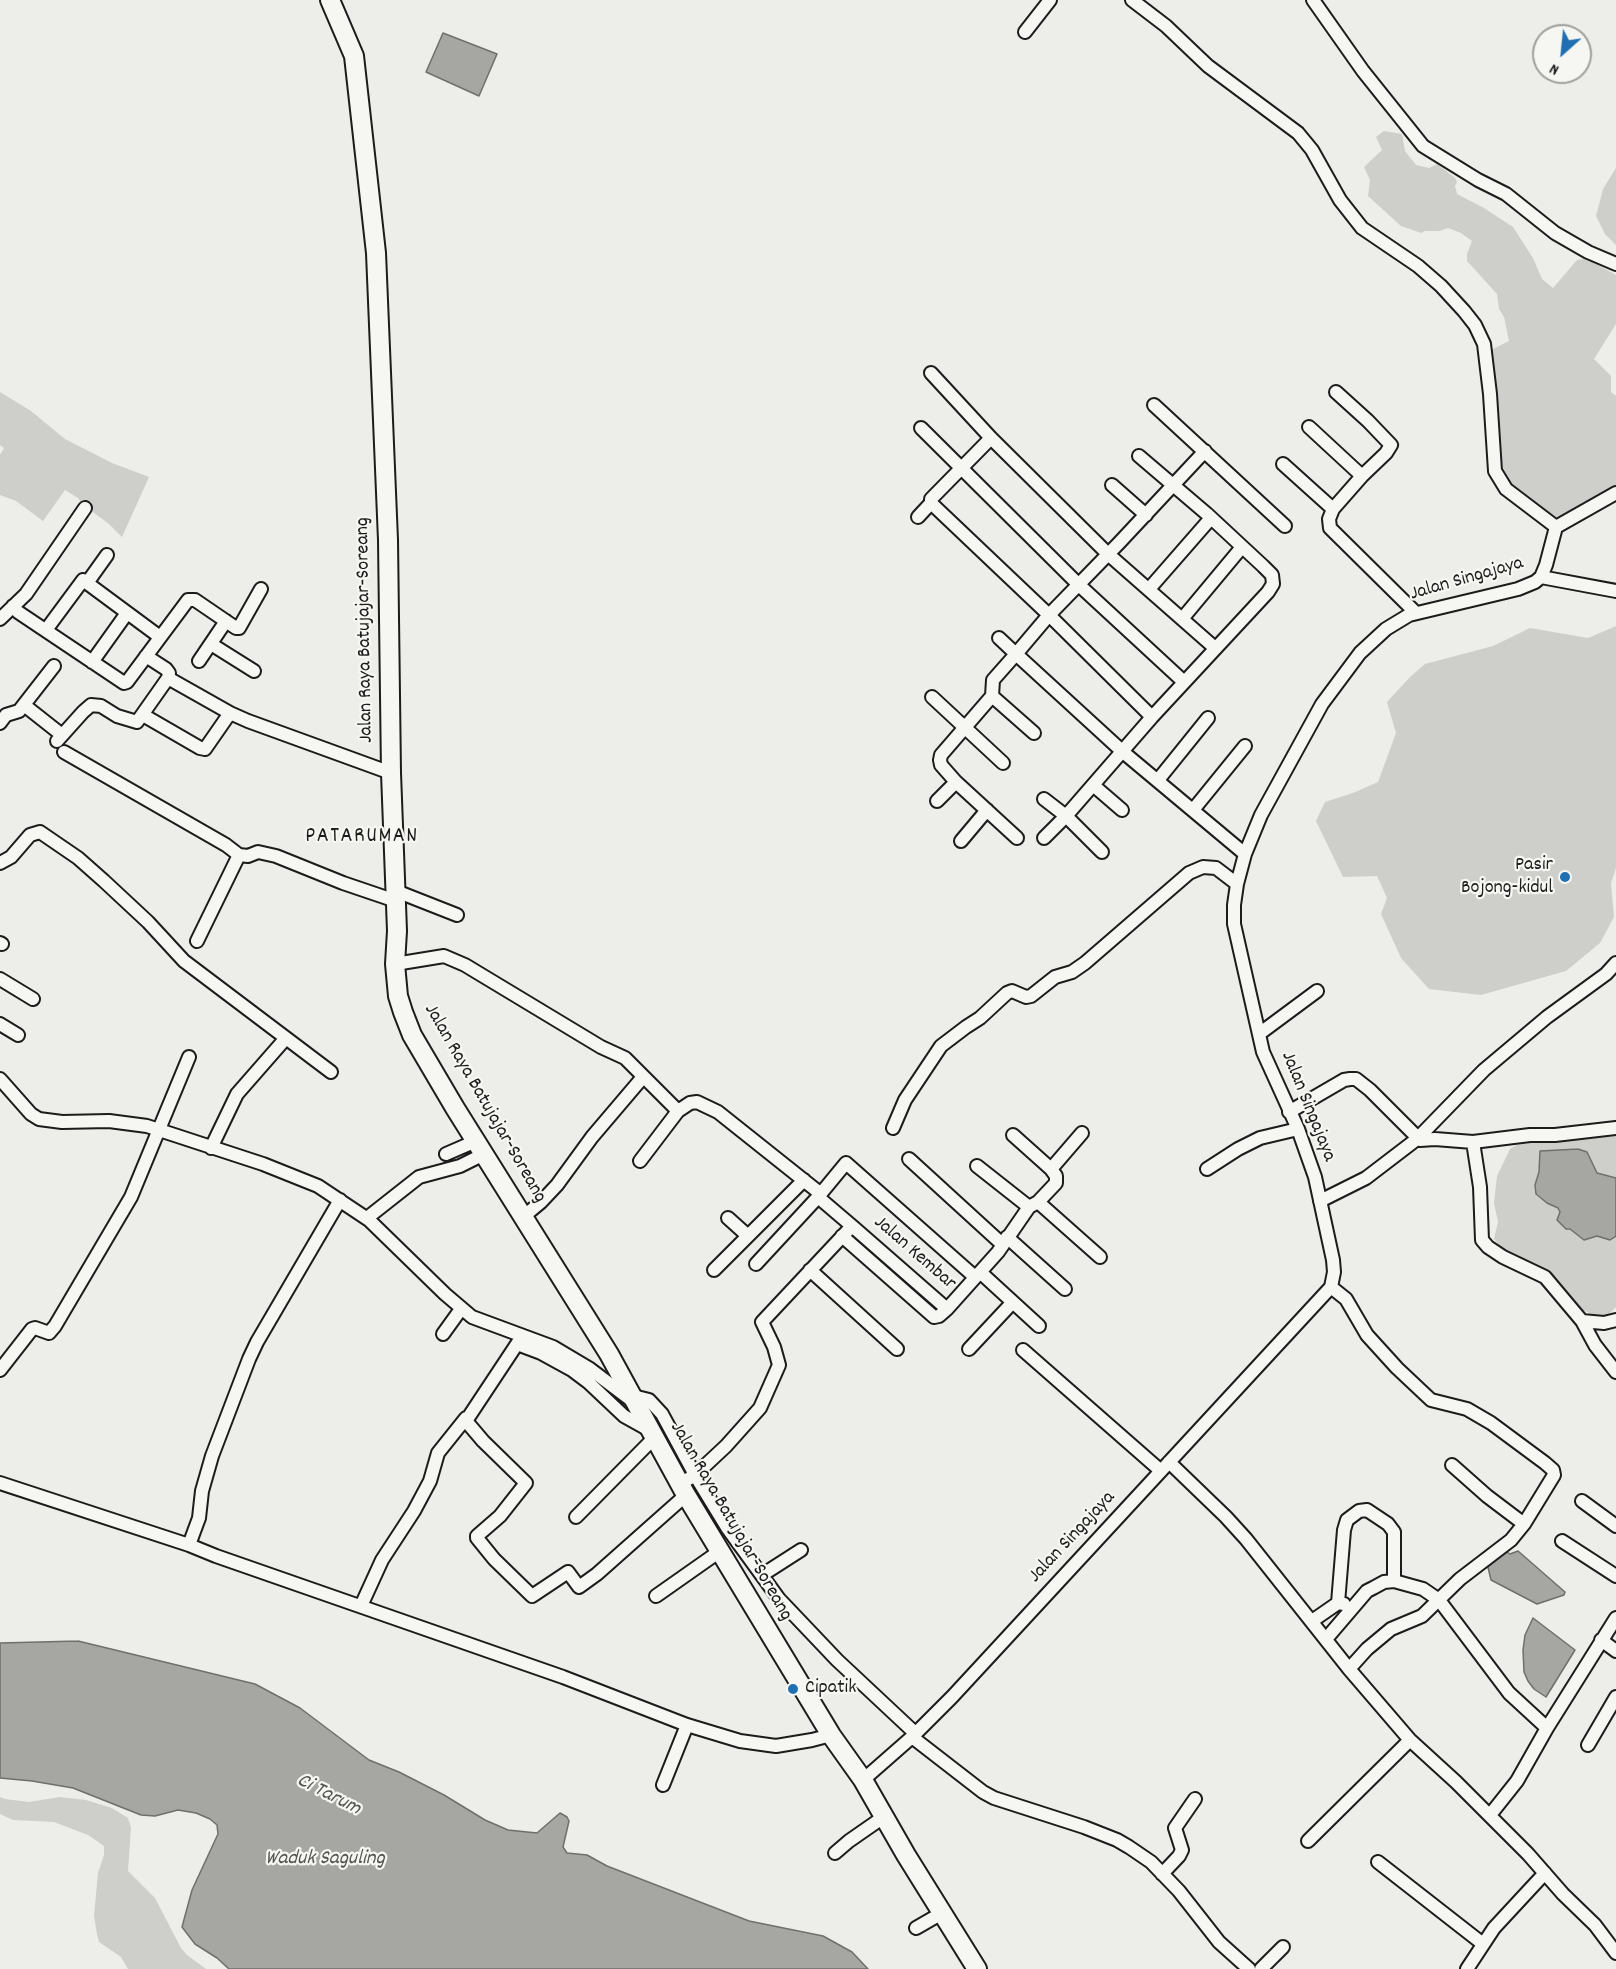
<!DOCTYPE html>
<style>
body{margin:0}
#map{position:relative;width:1616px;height:1969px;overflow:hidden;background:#edede9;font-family:Dekko,sans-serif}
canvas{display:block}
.north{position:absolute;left:1532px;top:24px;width:60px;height:60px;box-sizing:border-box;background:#f6f6f2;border:2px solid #9f9f9c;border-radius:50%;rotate:207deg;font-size:16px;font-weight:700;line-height:24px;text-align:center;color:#1c1c1c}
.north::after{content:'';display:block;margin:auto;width:21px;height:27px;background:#1f6fb2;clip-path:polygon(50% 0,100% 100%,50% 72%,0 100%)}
</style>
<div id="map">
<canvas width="1616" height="1969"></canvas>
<div class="north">N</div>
</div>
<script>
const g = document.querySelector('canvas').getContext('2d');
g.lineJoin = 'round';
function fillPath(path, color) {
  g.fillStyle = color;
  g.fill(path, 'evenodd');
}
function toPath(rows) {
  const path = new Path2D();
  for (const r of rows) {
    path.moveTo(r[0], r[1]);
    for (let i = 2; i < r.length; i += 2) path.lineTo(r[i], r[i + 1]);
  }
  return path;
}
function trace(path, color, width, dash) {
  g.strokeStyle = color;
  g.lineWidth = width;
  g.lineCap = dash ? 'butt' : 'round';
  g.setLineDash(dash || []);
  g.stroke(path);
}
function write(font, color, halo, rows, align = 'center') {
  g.font = font + ' Dekko,sans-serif';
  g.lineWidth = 4.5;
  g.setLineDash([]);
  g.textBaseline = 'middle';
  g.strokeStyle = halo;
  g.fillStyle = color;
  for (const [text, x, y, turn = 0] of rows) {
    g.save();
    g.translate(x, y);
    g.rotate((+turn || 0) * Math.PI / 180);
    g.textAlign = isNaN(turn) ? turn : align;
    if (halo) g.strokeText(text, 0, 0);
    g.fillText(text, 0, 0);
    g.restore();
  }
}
fillPath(toPath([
 [1384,131,1402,134,1405,151,1416,165,1429,168,1437,164,1455,178,1457,182,1455,186,1457,194,1484,208,1513,227,1533,258,1542,279,1553,288,1577,260,1583,259,1591,261,1616,275,1616,324,1594,359,1611,376,1611,392,1616,396,1616,485,1579,509,1557,517,1544,511,1514,490,1502,475,1498,462,1489,361,1493,349,1509,341,1504,317,1499,309,1497,294,1467,261,1467,254,1472,241,1461,233,1448,228,1439,231,1425,231,1421,233,1401,226,1368,196,1370,180,1364,167,1382,150,1376,137],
 [1616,168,1616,245,1605,234,1596,216,1603,189],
 [0,392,31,411,65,439,112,463,149,477,122,537,109,524,82,504,78,498,65,490,43,521,16,501,0,495,0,455,4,448,0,445],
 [1616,626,1616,868,1611,883,1614,917,1600,943,1566,971,1481,995,1429,989,1401,958,1381,914,1387,898,1377,876,1343,877,1316,821,1325,802,1353,793,1378,782,1396,733,1387,702,1410,677,1425,664,1493,646,1530,628,1588,638],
 [1616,1136,1616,1178,1596,1173,1587,1152,1540,1151,1539,1172,1535,1186,1536,1195,1547,1203,1558,1208,1570,1229,1584,1240,1597,1236,1610,1240,1616,1236,1616,1307,1608,1315,1595,1316,1583,1310,1550,1275,1500,1246,1494,1239,1498,1222,1494,1203,1497,1176,1510,1149,1517,1145,1563,1137],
 [0,1797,5,1799,29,1802,60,1797,86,1800,112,1808,128,1818,131,1827,128,1871,155,1898,181,1948,187,1955,206,1969,128,1969,121,1957,99,1942,97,1934,94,1916,98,1873,104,1855,104,1846,88,1835,54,1822,13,1820,0,1814]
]), '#cececb');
const water = toPath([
 [443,33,497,54,479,96,426,72,443,33],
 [1578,1149,1587,1152,1597,1173,1616,1178,1616,1236,1610,1240,1597,1236,1584,1240,1570,1229,1566,1229,1557,1220,1560,1212,1558,1208,1547,1203,1536,1194,1535,1185,1539,1172,1540,1151,1578,1149],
 [1504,1550,1510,1554,1518,1551,1565,1592,1564,1595,1537,1604,1491,1580,1487,1563,1504,1550],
 [1533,1618,1575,1650,1546,1697,1534,1689,1528,1681,1524,1672,1523,1650,1525,1635,1533,1618],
 [78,1641,255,1684,300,1708,369,1760,399,1772,444,1795,485,1820,508,1830,537,1833,560,1813,567,1817,569,1821,563,1847,567,1853,587,1855,607,1866,749,1921,823,1936,852,1952,868,1969,229,1969,217,1958,195,1944,182,1927,192,1890,218,1834,217,1825,210,1819,196,1813,178,1810,155,1816,141,1815,73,1788,32,1781,0,1778,0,1643,78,1641]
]);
fillPath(water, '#a6a6a3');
trace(water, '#6f6f6d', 1.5);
const minor = toPath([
 [1132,0,1166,26,1208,66,1298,133,1312,150,1340,200,1362,228,1418,266,1441,286,1464,311,1475,325,1484,344,1490,394,1495,471,1506,489,1556,527],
 [1313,0,1363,71,1423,146,1478,180,1506,194,1555,233,1588,252,1616,264],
 [1025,32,1050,0],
 [931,373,991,438,1108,554,1215,648],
 [1336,392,1368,421,1391,445,1386,453,1362,476,1333,509,1329,519,1330,528,1416,613],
 [1154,405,1285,526],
 [1309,427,1362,476],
 [921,428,1079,585,1184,682],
 [991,438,931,499,931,503,1049,615,1152,717],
 [1205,451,1119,543,1049,615,1016,654,1123,752,1245,854],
 [1283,464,1333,509],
 [1112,485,1146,515],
 [918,517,931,503],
 [1541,577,1616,591],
 [87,583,107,555],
 [1149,589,1211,518],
 [13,606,18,612,124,683,127,682,188,600,195,600,236,628,239,628,261,589],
 [0,619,26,594,85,508],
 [1182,619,1242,547],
 [46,630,83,580,160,637],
 [999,638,1016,654,993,680,992,696,941,755,940,760,941,765,956,782,1017,838],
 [211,644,254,671],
 [146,656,166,669,169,673,168,678],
 [199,661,226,621],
 [92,662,127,613],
 [992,696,1034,733],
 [932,697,1003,763],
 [24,705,62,735],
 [143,715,200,748,205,749,230,713],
 [0,723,6,715,19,711,54,666],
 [57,741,83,712,91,705,101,706,117,716,137,722,168,678,230,713,248,721,391,773],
 [64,752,226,845,239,855,248,856,258,852,276,856,343,883,396,901],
 [1158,780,1208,718],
 [1093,785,1122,810],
 [1044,799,1066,816,1102,852],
 [937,801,956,782],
 [1193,810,1245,746],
 [1044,838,1066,816,1152,717,1268,592,1273,584,1272,575,1263,566,1207,514,1139,456],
 [961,841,987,810],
 [0,863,11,857,30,835,40,832,78,858,104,881,148,922,184,961,331,1072],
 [396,891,457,915],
 [197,941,239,855],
 [0,943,2,944],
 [395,964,444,956,465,965,601,1047,625,1058,678,1111],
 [0,979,33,999],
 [0,1024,18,1035],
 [1259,1034,1317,991],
 [0,1079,31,1114,39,1119,62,1122,109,1121,147,1126,263,1164,318,1186,369,1220,445,1294,472,1317,553,1347,590,1369,631,1400],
 [1289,1112,1344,1080,1350,1079,1356,1079,1370,1090,1420,1140,1435,1139,1473,1142,1530,1135,1555,1135,1616,1128],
 [893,1128,905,1100,941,1046,966,1027,980,1018,1007,993,1012,991,1026,997,1031,996,1055,977,1072,972,1085,963,1189,873,1203,867,1216,868,1237,884],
 [1473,1142,1480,1187,1482,1240,1488,1247,1503,1257,1545,1277,1582,1321,1595,1345,1616,1372],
 [211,1148,237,1094,286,1038],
 [446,1154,476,1141],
 [909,1159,1002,1244],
 [640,1161,678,1111,690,1103,697,1102,718,1112,821,1194],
 [977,1166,1029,1207],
 [1051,1169,1082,1133],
 [1207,1169,1238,1149,1260,1138,1298,1129],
 [818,1197,846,1163,975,1277],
 [1320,1201,1366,1178,1417,1139,1484,1070,1547,1017,1606,974,1616,963],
 [1038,1202,1100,1257],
 [523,1217,541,1202,557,1185,592,1137,643,1077],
 [367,1218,419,1177,460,1166,484,1154],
 [728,1218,748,1236],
 [842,1236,934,1317,939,1316,947,1309],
 [1007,1237,1065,1289],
 [756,1264,818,1197,852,1226],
 [714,1270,804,1180],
 [810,1270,897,1349],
 [980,1272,1039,1326],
 [1331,1287,1346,1299,1367,1335,1397,1368,1431,1400,1467,1409,1491,1423,1545,1463,1553,1470,1554,1475,1524,1524,1511,1540,1460,1579,1422,1616,1391,1629,1367,1649,1349,1669],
 [1582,1321,1604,1323,1616,1320],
 [443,1334,461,1309],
 [520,1339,517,1344,541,1353,572,1370,588,1382,624,1416,651,1431],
 [517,1344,466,1421,483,1441,526,1483,500,1516,477,1536,477,1538,494,1559,532,1596,568,1572,579,1587,597,1574,686,1495],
 [969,1349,1012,1303],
 [1023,1350,1161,1471],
 [0,1370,32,1329,35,1328,49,1333,55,1326,131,1197,189,1057],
 [633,1396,649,1400,662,1414,695,1475,728,1529,779,1599,837,1660,915,1733],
 [1169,1462,1226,1517,1246,1539,1349,1669,1410,1740,1456,1782,1528,1854,1563,1894,1595,1925,1616,1953],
 [1452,1465,1487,1496,1524,1524],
 [0,1483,189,1545,216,1556,563,1677,687,1725,740,1741,776,1746,812,1740,831,1735],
 [680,1484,695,1475,726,1446,760,1408,779,1365,774,1347,762,1322,852,1226,947,1309,998,1252,1029,1207,1038,1202,1056,1183,1056,1176,1051,1169,1013,1135],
 [1582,1501,1616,1526],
 [576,1517,654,1438],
 [1562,1541,1616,1576],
 [189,1545,199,1518,202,1491,212,1456,249,1359,257,1342,340,1200],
 [762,1575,801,1550],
 [656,1596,720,1551],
 [1338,1603,1344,1530,1347,1520,1359,1511,1367,1510,1388,1524,1394,1532,1394,1581],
 [361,1606,382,1560,414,1511,430,1481,438,1453,466,1418],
 [1312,1621,1338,1603,1344,1604],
 [1326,1639,1367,1591,1373,1588,1384,1582,1394,1581,1423,1589,1439,1600,1509,1693,1547,1728],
 [1601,1640,1616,1651],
 [912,1737,983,1792,994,1798,1084,1827,1117,1840,1129,1847,1151,1862,1179,1891,1219,1942,1249,1969],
 [1588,1745,1616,1697],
 [863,1780,912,1737,952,1697,1331,1287,1334,1272,1333,1260,1315,1177,1298,1129,1263,1052,1234,924,1234,905,1237,884,1245,854,1261,815,1322,704,1360,653,1386,629,1409,615,1518,589,1535,582,1541,577,1546,565,1556,527,1616,493],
 [663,1785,687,1725],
 [1490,1815,1517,1781,1547,1728,1616,1618],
 [1308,1841,1410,1740],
 [835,1853,849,1841,885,1816],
 [1378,1862,1483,1944],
 [1162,1874,1179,1856,1182,1850,1175,1828,1195,1799],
 [916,1928,942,1913],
 [1261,1969,1283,1947],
 [1467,1969,1494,1928,1545,1873]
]);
const highway = toPath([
 [330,0,354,56,376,253,388,540,391,773,397,931,395,964,398,996,403,1012,412,1035,455,1108,609,1354,686,1495,831,1735,863,1780,906,1855,977,1969]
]);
trace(minor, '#1c1c1c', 16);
trace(highway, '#1c1c1c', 22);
trace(minor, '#f6f6f2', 12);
trace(highway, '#f6f6f2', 18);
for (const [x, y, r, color] of [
 [1565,877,6,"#1f6fb2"],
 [793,1689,6,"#1f6fb2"]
]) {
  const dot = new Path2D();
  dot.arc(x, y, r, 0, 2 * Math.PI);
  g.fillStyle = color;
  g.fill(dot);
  trace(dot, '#f6f6f2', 2);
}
write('20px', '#1c1c1c', '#f6f6f2', [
 ["Jalan Singajaya",1467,580,-16],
 ["Jalan Raya Batujajar-Soreang",366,630,-91],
 ["Jalan Raya Batujajar-Soreang",484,1104,60],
 ["Jalan Singajaya",1307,1107,68],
 ["Jalan Kembar",914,1254,41],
 ["Jalan Raya Batujajar-Soreang",730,1522,60],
 ["Jalan Singajaya",1073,1538,-47]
]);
write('20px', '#1c1c1c', '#f6f6f2', [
 ["Pasir",1553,866],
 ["Bojong-kidul",1553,889],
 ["Cipatik",805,1689,"left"]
], 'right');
write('italic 21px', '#535352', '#f6f6f2', [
 ["Ci Tarum",328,1796,27],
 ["Waduk Saguling",325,1860]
]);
g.letterSpacing = '1.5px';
write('22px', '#1c1c1c', '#f6f6f2', [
 ["PATARUMAN",362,838]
]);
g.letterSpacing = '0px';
</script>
